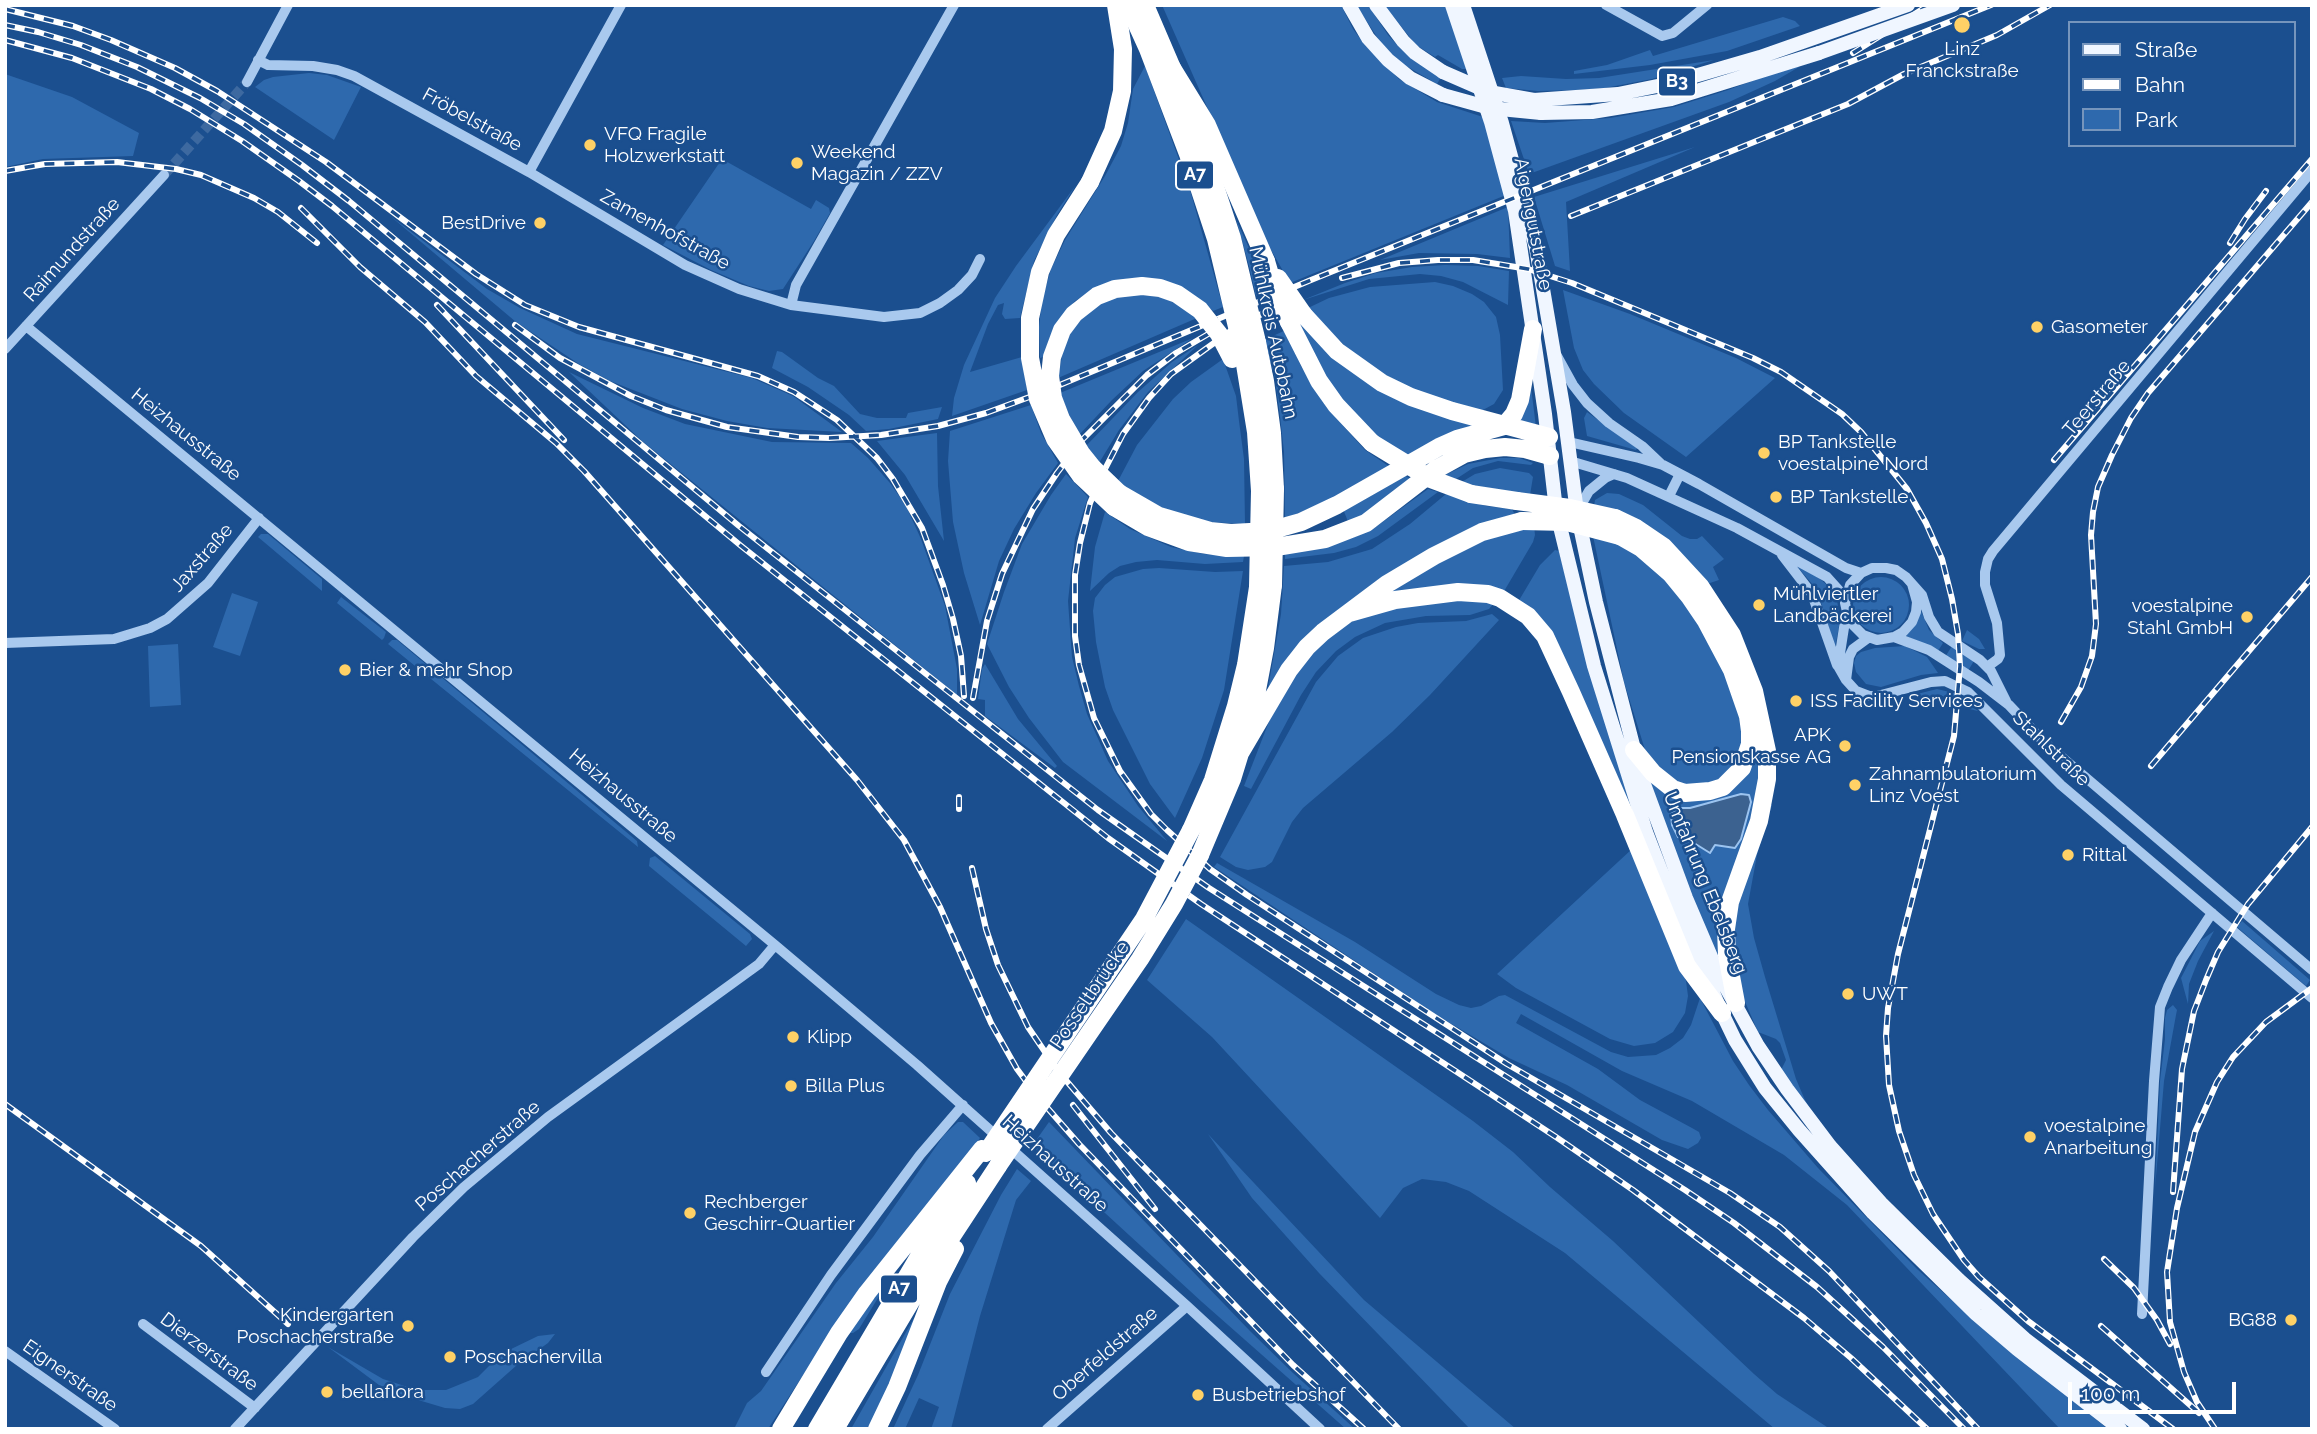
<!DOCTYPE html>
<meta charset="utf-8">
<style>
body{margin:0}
#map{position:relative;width:2317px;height:1434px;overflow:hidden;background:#1b4f8f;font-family:Raleway,sans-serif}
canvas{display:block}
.frame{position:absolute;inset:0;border:7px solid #fff;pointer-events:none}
.legend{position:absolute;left:2068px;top:21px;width:228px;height:126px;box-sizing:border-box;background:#1b4f8f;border:2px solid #7695bc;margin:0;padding:9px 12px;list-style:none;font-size:21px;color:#fff}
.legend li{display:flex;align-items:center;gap:14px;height:35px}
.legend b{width:35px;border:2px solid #7695bc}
.scale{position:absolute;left:2068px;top:1382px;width:168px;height:32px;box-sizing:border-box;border:4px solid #fff;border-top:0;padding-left:9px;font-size:21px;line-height:24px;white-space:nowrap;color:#fff;-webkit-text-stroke:5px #1b4f8f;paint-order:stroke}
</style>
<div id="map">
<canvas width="2317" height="1434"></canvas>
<div class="frame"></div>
<ul class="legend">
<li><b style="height:9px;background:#f0f6ff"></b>Straße</li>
<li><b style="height:9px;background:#fff"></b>Bahn</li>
<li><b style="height:19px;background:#2e69ad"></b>Park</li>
</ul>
<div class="scale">100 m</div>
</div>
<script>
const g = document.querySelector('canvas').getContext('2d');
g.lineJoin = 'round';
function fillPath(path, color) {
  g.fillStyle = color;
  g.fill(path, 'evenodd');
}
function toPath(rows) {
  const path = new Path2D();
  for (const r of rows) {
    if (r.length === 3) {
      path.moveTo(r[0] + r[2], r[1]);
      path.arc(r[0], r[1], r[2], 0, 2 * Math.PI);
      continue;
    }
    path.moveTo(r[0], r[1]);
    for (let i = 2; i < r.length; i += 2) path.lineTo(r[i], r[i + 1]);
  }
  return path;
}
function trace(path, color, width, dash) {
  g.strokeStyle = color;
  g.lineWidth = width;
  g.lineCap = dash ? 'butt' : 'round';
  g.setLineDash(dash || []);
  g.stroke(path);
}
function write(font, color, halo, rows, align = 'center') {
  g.font = font + ' Raleway,sans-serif';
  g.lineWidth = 5;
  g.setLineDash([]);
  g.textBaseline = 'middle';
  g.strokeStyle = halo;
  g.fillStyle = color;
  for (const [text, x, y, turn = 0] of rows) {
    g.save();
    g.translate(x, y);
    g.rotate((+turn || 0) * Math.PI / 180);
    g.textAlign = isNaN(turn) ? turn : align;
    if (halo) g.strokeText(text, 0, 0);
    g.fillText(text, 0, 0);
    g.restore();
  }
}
fillPath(toPath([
 [1162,5,1341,5,1353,29,1364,44,1399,79,1437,102,1483,117,1506,195,1290,283,1267,243],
 [1356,5,1368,5,1388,35,1401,49,1441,77,1437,84,1401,63,1381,43],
 [1384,5,1447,5,1471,69,1462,69,1438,55,1435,57,1416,45],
 [1783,17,1795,21,1800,26,1727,51,1650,65,1574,74,1574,71,1607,65,1650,50,1653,56],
 [1714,60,1652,79,1605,88,1578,90,1538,91,1506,88,1502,78,1521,76,1566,79,1599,78],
 [1797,64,1799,67,1775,81,1729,102,1529,174,1511,121,1545,123,1610,118,1674,107,1728,90],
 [1145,66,1190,190,1223,307,1213,311,1200,300,1154,279,1132,278,1111,282,1094,289,1075,301,1063,315,1050,337,1043,357,1040,358,1039,327,1042,300,1051,269,1065,240,1105,176,1121,146,1128,123,1133,89],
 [309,73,327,75,361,87,334,140,255,87,264,80,273,77],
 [5,74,72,97,139,133,133,156,43,159,5,167],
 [1695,147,1566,202,1570,271,1555,266,1534,197],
 [722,159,811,209,816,200,829,208,830,213,814,241,783,289,769,291,749,286,711,270,663,245],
 [1076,185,1057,215,1034,261,1020,318,1005,319,1002,314,1004,303,998,305,988,324,970,372,1022,357,1027,390,952,416,954,398,964,365,995,298,1016,266],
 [1508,207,1510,258,1477,254,1419,253,1380,260],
 [389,215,487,289,520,308,577,334,752,378,793,396,842,432,767,428,727,421,682,409,610,381,579,364,516,322],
 [1236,219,1268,291,1256,296,1249,266],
 [1445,265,1478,266,1509,271,1508,305,1463,282,1441,276,1420,274,1369,279,1303,300,1345,283,1376,273,1412,267],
 [1435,282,1453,286,1472,294,1484,302,1496,317,1500,335,1503,390,1494,404,1481,411,1435,400,1390,378,1346,347,1308,308,1329,298,1370,287],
 [1563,290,1630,314,1736,358,1775,378,1686,457,1624,413,1594,384,1583,370,1574,348],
 [1122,295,1141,295,1161,297,1181,306,1197,318,1058,378,1064,345,1074,327,1090,310,1106,301],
 [1298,317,1345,367,1385,393,1478,424,1407,459,1383,442,1337,397,1294,319],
 [1286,330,1301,366,1327,408,1365,450,1390,467,1354,489,1285,519,1284,452,1280,416,1275,378,1264,340],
 [1193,338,1143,371,1112,400,1078,436,1060,393],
 [1198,345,1148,392,1119,430,1099,463,1085,447,1138,392,1172,362],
 [777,351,782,352,818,378,834,386,860,414,877,418,906,418,908,413,942,407,938,419,889,429,866,431,849,415,808,387,772,368],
 [1223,359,1236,396,1239,421,1244,459,1245,524,1208,522,1172,513,1130,491,1118,481,1137,445,1173,399,1191,382],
 [569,372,643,408,685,424,772,442,851,443,868,458,890,483,906,506,921,539,945,606,957,669,957,695,642,441],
 [1530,379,1536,427,1518,422,1529,399],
 [1031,405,1041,433,1058,463,1036,493,1014,529,999,561,980,625,964,573,953,522,948,461,950,431],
 [1587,412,1637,448,1636,450,1587,436,1584,418],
 [937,433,938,486,944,541,905,475,877,441],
 [1500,458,1519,458,1533,463,1531,465,1498,461,1473,468,1453,481,1443,476,1468,464],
 [1500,468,1529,473,1533,477,1530,495,1460,483,1475,474],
 [1066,474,1088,497,1075,538,1068,601,1072,657,1079,686,1087,714,1108,761,1138,806,1167,841,1063,762,1029,718,1009,687,987,644,1004,592,1022,544,1051,495],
 [1404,475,1411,479,1396,493,1349,524,1343,509],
 [1428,489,1438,492,1378,536,1356,547,1334,553,1285,559,1285,551,1357,536,1377,526],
 [1607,493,1619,494,1643,505,1682,536,1690,539,1697,539,1702,536,1724,559,1713,567,1719,580,1707,584,1594,506,1595,500],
 [1446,494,1486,506,1512,509,1515,515,1383,579,1267,694,1281,614,1284,566,1328,562,1372,549,1410,524],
 [1105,512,1130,529,1171,547,1204,554,1244,556,1243,562,1205,564,1157,560,1136,562,1120,566,1109,573,1090,591,1095,547],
 [1534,526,1535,535,1533,542,1503,593,1384,595,1475,541],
 [1625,528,1637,533,1670,557,1711,607,1734,647,1757,715,1761,750,1760,780,1755,811,1732,874,1723,907,1721,955,1729,987,1700,920,1643,769,1659,787,1683,797,1706,798,1727,789,1745,771,1752,757,1754,729,1751,709,1732,658,1702,605,1669,565,1653,551,1623,533],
 [1741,794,1749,795,1751,802,1741,839,1735,848,1715,845,1709,852,1694,843,1678,837,1672,825,1672,814,1679,808,1690,808],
 [261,534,268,534,322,579,322,591,258,537],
 [1593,536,1611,540,1635,552,1677,588,1729,675,1745,734,1733,769,1717,782,1702,788,1674,783,1646,753,1624,682],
 [1555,550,1559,551,1584,650,1644,842,1518,602,1540,565],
 [1795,564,1819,578,1834,591,1837,600,1840,621,1835,648,1821,602,1813,585],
 [1159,568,1215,572,1243,571,1224,690,1202,758,1175,818,1150,784,1113,710,1105,687,1096,642,1093,611,1095,598,1105,585,1115,577,1143,569],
 [1881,605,28],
 [232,593,258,602,240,656,213,647],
 [341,597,386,632,384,638,382,640,337,603],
 [1445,597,1495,602,1489,609,1470,615,1426,616,1385,623,1355,637,1336,651,1316,672,1301,695,1251,789,1244,786,1270,719,1305,658,1338,629,1357,619,1375,612],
 [1921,611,1929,630,1943,643,1938,651,1906,636],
 [1492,614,1499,620,1430,695,1392,732,1303,808,1292,822,1272,862,1265,867,1248,870,1236,867,1220,857,1316,682,1338,656,1363,638,1396,627,1418,623,1466,621],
 [1967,630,1979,639,1985,649,1979,649,1962,641],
 [392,640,397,640,637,841,638,847,388,644],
 [178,644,181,705,150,707,148,646],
 [1905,646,1927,657,1938,673,1921,675,1881,687,1866,684,1856,672,1854,663,1856,656,1861,652,1875,648],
 [1952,646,1975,659,1968,671,1945,657],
 [985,664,1018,719,1057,766,1055,768,985,716,985,700,978,699,982,669],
 [1937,689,1958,694,1978,711,1960,707,1941,695,1908,701,1917,694],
 [1767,804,1772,805,1757,855,1748,904,1754,938,1765,977,1796,1079,1805,1100,1818,1122,1781,1070,1786,1060,1780,1043,1776,1039,1758,1032,1737,983,1733,905],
 [1632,849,1686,981,1688,996,1685,1013,1673,1032,1655,1043,1634,1046,1610,1039,1516,988,1497,974],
 [655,856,750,934,752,939,746,946,649,866,650,858],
 [1217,863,1355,942,1436,994,1459,1005,1471,1008,1481,1006,1499,996,1505,995,1611,1052,1628,1057,1656,1055,1670,1048,1683,1038,1691,1025,1700,998,1733,1061,1749,1085,1768,1110,1818,1168,1917,1269,1985,1330,2108,1429,2060,1429,1847,1205,1784,1155,1692,1101,1622,1071,1521,1014,1516,1023,1598,1069,1640,1100,1692,1128,1699,1132,1701,1138,1698,1143,1688,1149,1662,1140,1567,1085,1509,1058,1433,1013,1214,867],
 [1186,919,1473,1121,1513,1152,1550,1187,1613,1241,1754,1374,1777,1394,1830,1429,1775,1429,1565,1253,1469,1191,1446,1182,1422,1179,1403,1188,1380,1218,1212,1037,1147,980],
 [2242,921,2310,980,2306,986,2237,927],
 [2214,931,2198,961,2189,984,2188,1004,2181,978,2200,941],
 [2173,1005,2177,1010,2176,1015,2164,1081,2155,1188,2160,1081,2165,1039,2165,1018,2167,1010],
 [958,1122,963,1122,980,1138,965,1161,842,1315,768,1429,734,1429,747,1403,761,1391,836,1283,873,1237,944,1135],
 [1049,1122,1250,1331,1293,1373,1355,1429,1346,1429,1202,1302,1032,1146],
 [1208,1134,1364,1300,1516,1429,1470,1429,1319,1273,1252,1198],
 [1017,1169,1031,1181,1016,1200,980,1316,951,1429,931,1429,939,1407,919,1398,905,1429,893,1429,918,1375,950,1294,1001,1195],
 [900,1262,859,1329,853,1333,844,1333],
 [914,1318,917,1320,871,1429,851,1429],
 [555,1334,548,1343,517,1365,473,1404,460,1409,445,1408,398,1394,379,1385,328,1347,383,1379,417,1390,446,1390,478,1377,495,1360,507,1351,538,1336]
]), '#2e69ad');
const water = toPath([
 [1741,794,1749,795,1751,802,1741,839,1735,848,1715,845,1710,853,1694,843,1678,837,1672,825,1671,814,1679,808,1690,808,1741,794]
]);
fillPath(water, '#3c6290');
trace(water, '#9cc4f0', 2);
trace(toPath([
 [164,175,247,82]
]), '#3d69a0', 10, [10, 5]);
trace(toPath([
 [1606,5,1662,36,1673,33,1707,5],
 [258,60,268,65,313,66,337,70,354,76,529,172,621,5],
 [247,82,288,5],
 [529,172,685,265,739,289,791,305,884,317,920,313,940,303,958,290,972,275,980,259],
 [791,305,796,285,954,5],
 [26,326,775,945,917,1065,1187,1306,1320,1429],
 [5,349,164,175],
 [1557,356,1573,385,1587,403,1609,423,1642,446,1661,464],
 [1569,442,1639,458,1663,465,1699,484,1846,568,1861,573],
 [1570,461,1627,478,1737,528,1827,577,1845,597],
 [1669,496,1680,474],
 [1577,512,1589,491,1605,478,1614,474],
 [1782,555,1812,594,1837,665],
 [1912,584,1917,602,1916,612,1912,622,1903,632,1894,637,1877,640,1863,635,1849,621,1845,603,1850,585,1861,573,1872,568,1886,568,1896,570,1906,577,1922,595,1929,617,1938,632,1980,660,1991,671,2006,701],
 [1846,615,1838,666,1846,680,1856,691,1869,696,1877,696,1931,682,1945,681,1968,692,2061,785,2312,998],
 [1894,637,1929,650,1979,682,2009,705,2044,742,2312,970],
 [5,643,114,639,150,628,167,619,208,583,259,518],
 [1987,667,1998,659,2000,655,1997,623,1985,585,1985,572,1988,559,1993,551,2312,171],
 [1846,680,1849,657,1853,649,1868,638],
 [2142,1314,2154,1081,2160,1007,2168,987,2181,960,2212,913],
 [143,1324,255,1408],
 [5,1351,115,1429],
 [766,1372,831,1275,920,1155,963,1105],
 [235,1429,413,1237,464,1187,548,1117,759,964,775,945],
 [1047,1429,1187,1306]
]), '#a9c9ee', 10);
trace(toPath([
 [1349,5,1368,38,1388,60,1410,78,1443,95],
 [1376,5,1403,41,1415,53,1443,72],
 [1452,5,1491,122,1515,211,1545,414,1556,510,1594,666,1646,832,1673,902,1722,1013,1735,1040,1765,1088,1799,1130,1873,1213,1976,1314,2017,1349,2120,1429],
 [1463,5,1502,123,1536,248,1564,412,1577,512,1596,602,1641,776,1686,898,1718,973,1758,1046,1787,1089,1830,1146,1881,1203,1959,1280,2025,1339,2143,1429],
 [1534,100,1618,94,1667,84,1760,57,1908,5],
 [1541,113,1592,112,1671,99,1819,53]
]), '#f0f6ff', 14);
trace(toPath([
 [1145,5,1172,68,1207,125,1266,261],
 [1090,182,1113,131,1122,91,1123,49,1116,5],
 [1303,314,1337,351,1382,383,1411,397,1452,411,1549,437],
 [1289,322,1319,381,1336,405,1372,443],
 [1257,342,1265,381,1272,433,1275,489],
 [1243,352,1256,432,1260,491],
 [1119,493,1159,516,1210,531,1231,533,1269,531,1301,522,1337,505,1439,447,1457,439,1504,426,1514,414,1520,400,1533,329],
 [1471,494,1517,501],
 [1114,507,1148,527,1189,542,1227,548,1276,547,1325,539,1366,523,1435,470,1464,454,1485,449,1505,447,1525,449,1550,456],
 [1615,518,1636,528,1664,547,1700,586,1732,635,1754,691,1767,751,1767,779,1759,821,1730,902,1726,929,1727,955,1736,1003],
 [1620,536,1641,548,1671,574,1689,596,1706,621,1732,670,1748,716,1750,731,1750,744,1742,768,1723,787,1710,791,1685,793,1673,789,1653,773,1634,750],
 [1349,613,1395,600,1458,592,1488,594,1500,598,1528,616,1545,636,1571,692,1625,815,1687,966,1722,1013],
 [1239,755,1289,670,1307,647,1323,632,1387,584,1434,556,1482,532,1522,521],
 [1191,830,1213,780,1236,706,1246,665,1258,587],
 [1200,855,1232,779,1253,711,1265,648,1273,585],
 [781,1429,839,1333,867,1293,982,1149],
 [817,1429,918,1258,967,1183],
 [835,1429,929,1271,998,1166],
 [877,1429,897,1387,938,1282,955,1249]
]), '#fff', 18);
const rail = toPath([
 [5,9,73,26,111,40,175,68,217,91,326,162,476,274,525,305,579,327,758,376,794,392,837,420,877,458,893,479,922,528,943,585,953,619,961,656,964,696],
 [5,25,38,32,81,45,137,67,200,98,244,124,302,165,349,201,739,526,1098,810,1209,888,1685,1190,1734,1223,1817,1287,1883,1347,1964,1429],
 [5,40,72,58,151,89,190,109,242,141,299,181,332,206,740,545,1108,838,1201,904,1556,1137,1633,1190,1804,1318,1851,1358,1927,1429],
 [1853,53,1929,5],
 [5,171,45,164,117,162,176,169,201,175,254,198,278,212,317,243],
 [301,208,360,267,425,322,476,376,556,443,584,471,857,780,904,840,940,907,991,1023,1017,1069,1037,1096,1079,1144,1293,1365,1364,1429],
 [1571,216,1848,104,1904,74,1997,35,2050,5],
 [2230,243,2245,219,2266,191],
 [1342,278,1399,263,1438,260,1473,260,1528,269,1572,283,1753,358,1781,372,1842,414,1861,432,1907,489,1926,523,1942,559,1952,599,1958,634,1960,666,1954,736,1898,954,1888,1008,1886,1036,1889,1085,1899,1131,1914,1175,1933,1214,1964,1260,1979,1277,2028,1321,2173,1429],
 [1293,297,1232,330,1171,374,1149,398,1123,434,1105,469,1090,503,1080,543,1075,575,1075,636,1079,665,1094,718,1120,771,1151,814,1167,830,1210,869,1247,895,1507,1064,1730,1193,1780,1227,1829,1271,1978,1429],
 [437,305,564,440],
 [515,325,560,358,631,396,666,410,727,427,798,437,829,438,881,435,938,426,986,413,1043,392,1311,280,1991,5],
 [2054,460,2312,159],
 [973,698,987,621,1002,574,1033,509,1057,473,1082,440,1147,375,1176,353,1220,327],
 [2061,722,2081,687,2092,656,2096,624,2091,535,2093,512,2098,487,2112,455,2131,418,2148,393,2312,202],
 [2151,766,2312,577],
 [959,797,959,809],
 [972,868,986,929,998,965,1028,1027,1058,1071,1111,1133,1399,1429],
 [5,1104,201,1246,288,1324],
 [1073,1105,1155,1209],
 [2173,1192,2182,1069,2194,1011,2206,980,2218,952,2248,904,2312,827],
 [2104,1259,2134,1288,2157,1320,2170,1344],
 [2101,1326,2199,1413],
 [2215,1429,2197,1402,2184,1372,2170,1322,2167,1272,2177,1208,2195,1132,2217,1082,2233,1057,2266,1022,2312,988]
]);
trace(rail, '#fff', 6);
trace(rail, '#1b4f8f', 3.5, [10]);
trace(toPath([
 [1819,53,1953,5],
 [1443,72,1489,92,1534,100],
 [1443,95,1490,108,1541,113]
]), '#f0f6ff', 14);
trace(toPath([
 [1128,5,1148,49,1188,154,1216,239,1243,352],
 [1172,68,1203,150,1232,238,1257,342],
 [1090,182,1056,235,1040,272,1030,318,1030,358,1038,399,1055,439,1081,476,1114,507],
 [1266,261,1274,288,1289,322],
 [1278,278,1303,314],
 [1372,443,1431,479,1471,494],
 [1119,493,1093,468,1081,453,1061,419,1053,398,1050,376,1052,357,1062,330,1074,314,1097,296,1115,289,1142,286,1160,288,1177,294,1200,310,1219,334,1232,359],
 [1517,501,1570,508,1615,518],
 [1522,521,1567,522,1620,536],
 [1273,585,1275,489],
 [1258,587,1260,491],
 [986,1153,1144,919,1191,830],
 [998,1166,1140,959,1174,904,1200,855]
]), '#fff', 18);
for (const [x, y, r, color] of [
 [1962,25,9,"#ffd166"],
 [590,145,7,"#ffd166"],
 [797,163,7,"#ffd166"],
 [540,223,7,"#ffd166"],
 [2037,327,7,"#ffd166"],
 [1764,453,7,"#ffd166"],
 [1776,497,7,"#ffd166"],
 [1759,605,7,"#ffd166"],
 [2247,617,7,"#ffd166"],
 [345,670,7,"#ffd166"],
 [1796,701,7,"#ffd166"],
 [1845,746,7,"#ffd166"],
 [1855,785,7,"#ffd166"],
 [2068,855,7,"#ffd166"],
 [1848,994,7,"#ffd166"],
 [793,1037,7,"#ffd166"],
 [791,1086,7,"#ffd166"],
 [2030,1137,7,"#ffd166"],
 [690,1213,7,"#ffd166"],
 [2291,1320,7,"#ffd166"],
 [408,1326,7,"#ffd166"],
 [450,1357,7,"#ffd166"],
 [327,1392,7,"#ffd166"],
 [1198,1395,7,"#ffd166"]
]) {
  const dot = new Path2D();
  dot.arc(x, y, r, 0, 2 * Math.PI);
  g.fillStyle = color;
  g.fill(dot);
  trace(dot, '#1b4f8f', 2.5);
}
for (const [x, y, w] of [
 [1677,82,38],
 [1195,175,38],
 [899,1289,38]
]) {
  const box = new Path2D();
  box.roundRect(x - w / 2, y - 14.5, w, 29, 5);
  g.fillStyle = '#1b4f8f';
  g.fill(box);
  trace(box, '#fff', 2);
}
write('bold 18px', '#fff', null, [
 ["B3",1677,82],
 ["A7",1195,175],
 ["A7",899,1289]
]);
write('19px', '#fff', '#1b4f8f', [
 ["Linz",1962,49,"center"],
 ["Franckstraße",1962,71,"center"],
 ["VFQ Fragile",604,134],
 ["Holzwerkstatt",604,156],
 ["Weekend",811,152],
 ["Magazin / ZZV",811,174],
 ["BestDrive",526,223,"right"],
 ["Gasometer",2051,327],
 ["BP Tankstelle",1778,442],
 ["voestalpine Nord",1778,464],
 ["BP Tankstelle",1790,497],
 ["Mühlviertler",1773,594],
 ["Landbäckerei",1773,616],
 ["voestalpine",2233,606,"right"],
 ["Stahl GmbH",2233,628,"right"],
 ["Bier & mehr Shop",359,670],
 ["ISS Facility Services",1810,701],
 ["APK",1831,735,"right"],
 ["Pensionskasse AG",1831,757,"right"],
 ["Zahnambulatorium",1869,774],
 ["Linz Voest",1869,796],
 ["Rittal",2082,855],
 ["UWT",1862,994],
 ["Klipp",807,1037],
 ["Billa Plus",805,1086],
 ["voestalpine",2044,1126],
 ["Anarbeitung",2044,1148],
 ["Rechberger",704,1202],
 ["Geschirr-Quartier",704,1224],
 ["Kindergarten",394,1315,"right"],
 ["Poschacherstraße",394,1337,"right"],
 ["BG88",2277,1320,"right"],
 ["Poschachervilla",464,1357],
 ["bellaflora",341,1392],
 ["Busbetriebshof",1212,1395]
], 'left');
write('19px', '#fff', '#1b4f8f', [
 ["Fröbelstraße",472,120,29],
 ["Aigengutstraße",1533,224,79],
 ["Zamenhofstraße",665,230,29],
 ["Raimundstraße",72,250,-48],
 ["Mühlkreis Autobahn",1273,333,78],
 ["Teerstraße",2097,398,-50],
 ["Heizhausstraße",186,435,39],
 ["Jaxstraße",202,558,-49],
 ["Stahlstraße",2051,749,44],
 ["Heizhausstraße",623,796,40],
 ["Umfahrung Ebelsberg",1705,883,68],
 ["Posseltbrücke",1090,995,-56],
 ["Poschacherstraße",478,1156,-41],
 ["Heizhausstraße",1055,1164,42],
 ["Dierzerstraße",209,1352,37],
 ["Oberfeldstraße",1105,1354,-41],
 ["Eignerstraße",70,1376,35]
]);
</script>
